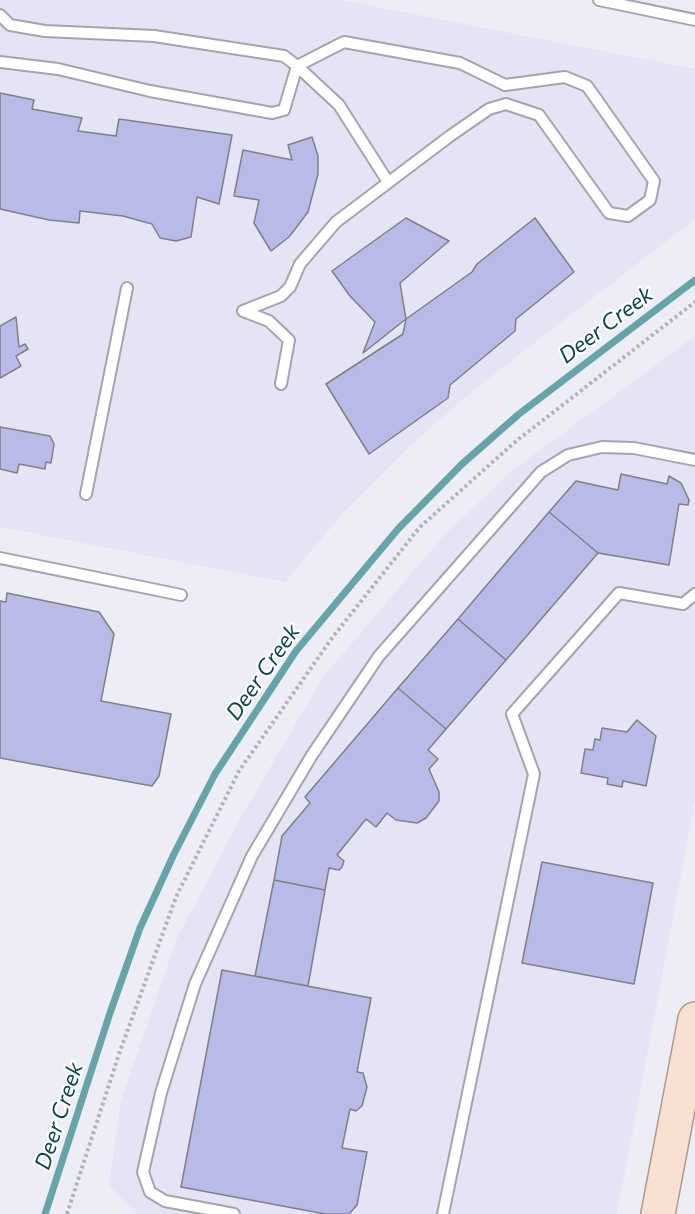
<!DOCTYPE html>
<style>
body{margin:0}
canvas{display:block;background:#ecedf6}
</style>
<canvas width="695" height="1214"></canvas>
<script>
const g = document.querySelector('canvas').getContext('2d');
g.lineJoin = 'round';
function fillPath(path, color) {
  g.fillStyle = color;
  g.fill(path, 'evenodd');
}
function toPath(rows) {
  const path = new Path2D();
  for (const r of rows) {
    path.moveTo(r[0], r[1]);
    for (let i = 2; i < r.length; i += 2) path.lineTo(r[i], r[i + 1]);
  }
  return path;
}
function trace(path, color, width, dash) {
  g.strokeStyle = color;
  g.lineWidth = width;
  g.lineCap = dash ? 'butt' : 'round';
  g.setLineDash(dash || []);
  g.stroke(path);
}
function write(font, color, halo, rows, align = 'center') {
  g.font = font + ' Commissioner,sans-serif';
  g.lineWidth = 4.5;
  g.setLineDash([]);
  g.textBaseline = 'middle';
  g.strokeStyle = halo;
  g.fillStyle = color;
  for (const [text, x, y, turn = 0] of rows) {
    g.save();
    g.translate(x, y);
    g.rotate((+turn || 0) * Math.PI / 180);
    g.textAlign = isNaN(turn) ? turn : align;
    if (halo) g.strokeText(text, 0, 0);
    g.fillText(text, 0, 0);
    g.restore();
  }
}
fillPath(toPath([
 [0,0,341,0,695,69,695,219,476,388,405,450,344,512,285,582,0,527],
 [695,336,695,800,617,1214,137,1214,109,1185,121,1101,176,940,241,817,324,676,446,533,512,471]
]), '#e4e4f5');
trace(toPath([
 [45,1214,110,1013,140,928,174,854,215,774,296,651,398,529,462,464,519,414,695,280]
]), '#66a4a9', 7);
const building = toPath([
 [0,93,34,100,32,109,82,118,78,131,116,136,119,119,232,135,219,204,197,197,191,237,176,241,160,238,152,224,123,216,80,211,79,223,49,220,0,209,0,93],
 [312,137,318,156,318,174,308,212,289,237,271,251,254,223,259,200,234,196,243,150,292,160,288,145,312,137],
 [406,218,449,241,400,283,406,319,363,353,375,322,350,296,332,271,406,218],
 [535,218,574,272,516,319,515,331,450,385,448,398,369,454,326,384,403,334,406,319,472,272,477,264,535,218],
 [16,317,19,347,25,344,28,349,16,356,21,366,0,378,0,326,16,317],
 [0,427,50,436,54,444,51,463,46,462,45,469,19,464,17,473,0,469,0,427],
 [621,474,667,484,669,476,681,483,689,500,688,505,679,504,669,565,598,553,549,512,576,481,618,490,621,474],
 [549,512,598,553,506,660,458,619,549,512],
 [7,593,99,612,114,634,101,701,171,714,159,776,152,786,0,758,0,601,6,602,7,593],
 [458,619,506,660,446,729,398,688,458,619],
 [398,688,446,729,428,750,438,759,429,769,439,792,439,801,426,818,417,823,396,820,387,813,376,827,366,819,337,855,344,861,342,867,339,870,329,868,325,890,274,880,282,836,310,803,305,797,398,688],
 [637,720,656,736,646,786,623,781,622,787,607,784,608,778,581,773,585,749,593,750,595,739,600,740,602,728,627,732,637,720],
 [542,862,653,883,634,984,522,963,542,862],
 [274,880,325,890,308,986,255,976,274,880],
 [222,970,371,998,357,1072,363,1073,367,1087,362,1106,356,1111,350,1109,342,1148,367,1152,357,1205,349,1214,325,1214,181,1187,222,970]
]);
fillPath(building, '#babae8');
trace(building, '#7f7f87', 1.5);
const service = toPath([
 [599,0,695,20],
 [0,15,10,25,45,31,154,36,284,56,297,66,284,110,272,113,150,91,58,69,0,62],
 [243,311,281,296,290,287,300,264,336,222,450,136,489,109,506,104,539,115,609,213,628,216,650,200,654,181,587,86,565,77,505,85,460,63,344,42,297,66,339,105,388,182],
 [243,311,269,321,289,340,281,384],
 [86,494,127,288],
 [0,558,181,595],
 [234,1214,165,1201,150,1192,143,1172,161,1093,195,984,252,856,312,755,379,656,541,472,568,455,602,447,634,448,695,460],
 [443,1214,534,774,512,714,619,593,683,604,695,594]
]);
const primary = toPath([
 [658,1214,695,1019]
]);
trace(service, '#a4a4ad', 14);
trace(primary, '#b2988a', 36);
trace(toPath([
 [67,1214,119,1054,176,897,239,771,332,638,419,528,515,442,695,302]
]), '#b3b4bb', 4, [3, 3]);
trace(service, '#fff', 10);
trace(primary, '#f8e0d2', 33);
write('italic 22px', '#0a464a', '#fff', [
 ["Deer Creek",606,325,-37],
 ["Deer Creek",263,672,-55],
 ["Deer Creek",59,1116,-72]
]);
</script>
